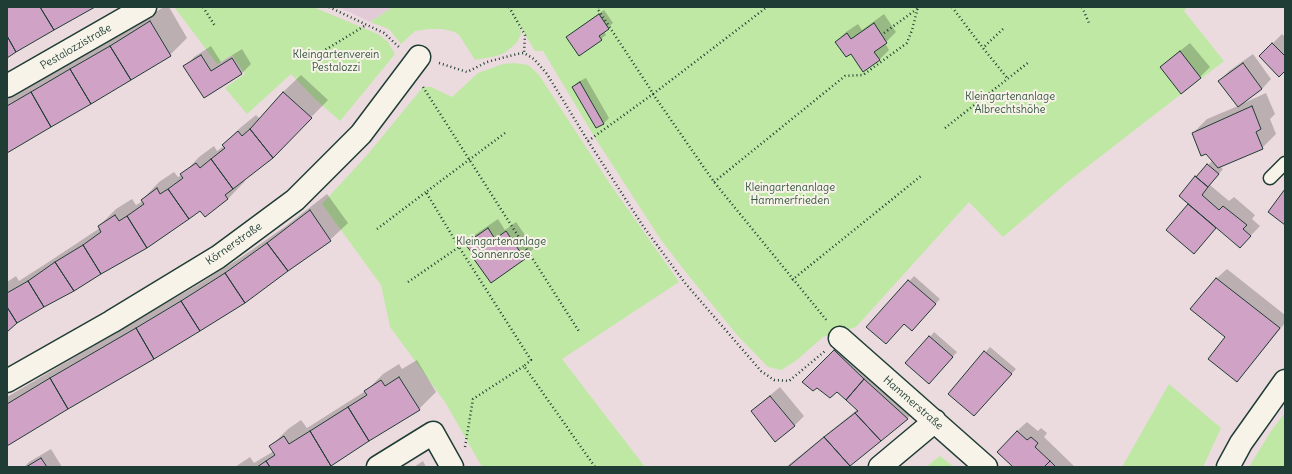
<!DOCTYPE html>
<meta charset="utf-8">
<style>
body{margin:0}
#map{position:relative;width:1292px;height:474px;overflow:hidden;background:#ebdbde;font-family:Delius,sans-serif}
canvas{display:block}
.frame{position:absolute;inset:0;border:8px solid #1f3d34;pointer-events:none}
</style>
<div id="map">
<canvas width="1292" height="474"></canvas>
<div class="frame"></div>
</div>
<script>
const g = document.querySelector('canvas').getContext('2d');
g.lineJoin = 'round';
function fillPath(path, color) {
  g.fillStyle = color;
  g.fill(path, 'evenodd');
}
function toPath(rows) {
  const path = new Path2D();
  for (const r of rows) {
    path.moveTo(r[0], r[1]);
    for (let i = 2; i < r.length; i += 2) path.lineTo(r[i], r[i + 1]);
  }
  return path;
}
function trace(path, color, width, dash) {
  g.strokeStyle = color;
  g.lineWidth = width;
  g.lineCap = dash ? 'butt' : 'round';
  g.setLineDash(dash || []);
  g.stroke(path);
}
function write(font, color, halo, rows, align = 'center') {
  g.font = font + ' Delius,sans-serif';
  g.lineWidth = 4;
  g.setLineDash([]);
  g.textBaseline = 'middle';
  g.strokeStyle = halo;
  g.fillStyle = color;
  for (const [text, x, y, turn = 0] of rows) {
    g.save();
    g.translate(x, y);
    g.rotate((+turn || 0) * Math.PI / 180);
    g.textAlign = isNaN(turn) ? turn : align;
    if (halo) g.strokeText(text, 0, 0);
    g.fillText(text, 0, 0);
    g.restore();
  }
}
fillPath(toPath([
 [339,7,393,7,370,22]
]), '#e3cad7');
fillPath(toPath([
 [176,7,313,7,378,34,388,42,395,54,340,121,316,100,291,74,247,114,225,88,245,74,232,55,217,64,175,8],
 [393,7,1187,7,1184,11,1224,61,1070,180,1003,237,969,202,856,327,823,337,797,360,781,370,768,367,738,336,688,275,661,240,597,141,543,51,535,51,520,26,521,34,517,42,512,47,504,53,496,56,487,58,475,60,459,35,455,32,442,29,429,29,415,31,401,44,389,29,370,22],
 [515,63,528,65,539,75,610,184,679,282,562,359,645,467,482,467,445,402,390,327,381,285,322,204,368,154,423,87,431,87,452,97,478,73,503,64],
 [1169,384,1221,428,1203,467,1122,467],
 [1285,413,1285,467,1249,467,1271,431],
 [940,456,954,467,926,467]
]), '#bfe8a4');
fillPath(toPath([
 [164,7,169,7,187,38,170,55,7,152,7,98],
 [604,10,613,23,604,31,606,35,601,39,567,37,572,33],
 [884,14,896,32,885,43,889,50,880,59,864,70,851,52,836,42,846,32,858,24,862,30],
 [1282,34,1285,37,1285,70,1260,56],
 [1190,43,1210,67,1200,77,1161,67,1171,58],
 [211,46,221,62,242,49,251,64,241,74,205,97,185,67,194,57],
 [1253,54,1271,79,1262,89,1244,102,1244,103,1266,93,1275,114,1270,119,1276,134,1262,148,1220,166,1223,169,1210,185,1229,201,1234,197,1255,215,1252,219,1260,226,1240,247,1217,227,1204,242,1167,229,1189,204,1196,177,1213,160,1193,133,1207,119,1238,106,1219,81,1229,71],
 [301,75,328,100,290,139,244,179,245,181,228,199,205,215,201,209,17,323,7,331,7,282,16,276,19,281,47,263,100,228,99,226,116,209,132,199,136,205,143,201,142,200,159,182,174,172,178,177,182,175,199,157,214,146,217,151,224,146,223,145,240,128,256,115,260,119,283,92],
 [586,78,609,118,604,123,596,127,573,87,578,82],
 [327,194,348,223,330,240,7,445,7,397,199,284,243,256,286,226],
 [498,219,505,230,516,222,534,248,524,258,474,254,466,244,476,234],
 [1227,269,1285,315,1285,323,1246,371,1237,380,1227,337,1192,309,1217,278],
 [914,276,940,299,917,325,904,323,868,327],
 [934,332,957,352,934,378,930,337],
 [848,337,921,405,907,419,846,467,786,467,858,409,834,351],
 [990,347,1016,369,979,410,950,394],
 [417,360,436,392,419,409,327,467,235,467,250,457,254,463,274,451,271,446,288,429,301,420,307,428,367,390,383,374,399,364,402,369],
 [780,387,804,416,794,426,752,411,762,402],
 [1027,422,1038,431,1041,428,1047,433,1044,437,1075,467,1015,467,1017,431],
 [51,449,62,467,24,467,29,462],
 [423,461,426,467,414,467]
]), '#0003');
const building = toPath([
 [7,7,40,7,54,30,16,52,7,36,7,7],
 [40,7,95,7,54,30,40,7],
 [599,14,609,29,599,36,602,40,579,56,566,37,599,14],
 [150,21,171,56,131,80,110,46,150,21],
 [874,23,887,43,874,52,880,60,863,72,851,54,846,57,835,42,847,33,851,39,874,23],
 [7,36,16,52,7,58,7,36],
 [1272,43,1285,56,1285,71,1279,77,1259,56,1272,43],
 [110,46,131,80,91,104,70,69,110,46],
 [1180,51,1201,78,1181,94,1160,67,1180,51],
 [201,55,211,71,232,58,242,74,204,98,183,66,201,55],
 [1243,63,1262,89,1238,107,1218,81,1243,63],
 [70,69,91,104,51,127,31,92,70,69],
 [580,82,604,124,596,128,572,87,580,82],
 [31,92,51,127,7,153,7,106,31,92],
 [283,92,312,118,273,158,250,129,283,92],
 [1252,106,1261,129,1256,132,1263,149,1218,168,1206,154,1201,156,1192,133,1252,106],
 [250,129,273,158,233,189,211,159,225,148,222,145,238,131,242,136,250,129],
 [211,159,233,189,225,195,228,199,205,217,200,211,189,219,168,189,183,178,180,174,196,163,200,168,211,159],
 [1207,164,1219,174,1208,187,1196,177,1207,164],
 [1195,176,1208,187,1202,195,1219,210,1223,206,1247,225,1243,229,1251,236,1240,248,1179,196,1195,176],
 [157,188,160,194,168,189,189,219,147,248,127,216,144,204,141,200,157,188],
 [1285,189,1285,225,1268,212,1285,189],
 [1188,204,1216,228,1194,254,1166,230,1188,204],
 [310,210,331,241,288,271,267,243,310,210],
 [115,215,119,221,127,216,147,248,101,274,83,245,101,232,98,226,115,215],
 [488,228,495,239,506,231,525,259,491,283,471,255,473,254,465,244,488,228],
 [267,243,288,271,245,303,225,273,267,243],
 [83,245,101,274,74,291,55,262,83,245],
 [55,262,74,291,44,307,28,281,55,262],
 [225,273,245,303,200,331,181,301,225,273],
 [1216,278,1280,328,1237,382,1208,359,1225,337,1190,309,1216,278],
 [908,280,936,304,912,331,904,324,886,344,866,327,908,280],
 [28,281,44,307,17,323,7,307,7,293,28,281],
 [181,301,200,331,154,359,136,328,181,301],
 [7,307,17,323,7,332,7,307],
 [136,328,154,359,68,409,50,378,136,328],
 [929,336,953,357,929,384,905,363,929,336],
 [834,350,864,379,846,400,837,392,830,398,817,388,813,391,802,382,834,350],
 [984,351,1012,374,974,416,948,394,984,351],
 [399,377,420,410,369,441,348,407,367,395,364,391,381,380,385,386,399,377],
 [50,378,68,409,7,446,7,404,50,378],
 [864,379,908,419,881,441,855,413,858,411,846,400,864,379],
 [770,396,795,426,775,442,751,411,770,396],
 [348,407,369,441,331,466,310,431,348,407],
 [855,413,881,441,850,466,824,437,855,413],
 [310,431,331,466,329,467,270,467,266,461,275,455,269,446,284,436,289,444,310,431],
 [1017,431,1027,440,1031,437,1038,443,1035,447,1050,461,1044,467,1013,467,997,452,1017,431],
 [824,437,850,466,848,467,788,467,824,437],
 [41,458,47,467,26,467,41,458],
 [266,461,270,467,257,467,266,461],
 [1050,461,1056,467,1044,467,1050,461]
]);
fillPath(building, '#d0a3c6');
trace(building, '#1f3d34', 1);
const service = toPath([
 [1270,178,1285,163]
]);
const minor = toPath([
 [7,86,145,7],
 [840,338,986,467],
 [7,381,111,322,218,257,295,200,361,134,419,57],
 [378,467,433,433,452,467],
 [880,467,935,421]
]);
const secondary = toPath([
 [1228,467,1241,443,1285,381]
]);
trace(service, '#1f3d34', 15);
trace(minor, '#1f3d34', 25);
trace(secondary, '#1f3d34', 25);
trace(toPath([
 [203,7,215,26],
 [329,7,384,33,399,47],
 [509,7,525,35,524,53],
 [598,7,597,8,649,87,653,94,767,7],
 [952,7,983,48],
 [1082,7,1089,23],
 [1003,29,983,48,1008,79],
 [884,33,917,9],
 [312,58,366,25],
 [439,63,467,72,487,62,517,54,524,53,534,59,547,74,588,141,643,226,685,283,761,371,774,380,789,381,825,351],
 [423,87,580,333],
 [945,128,1029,62],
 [505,133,426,192,459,247,531,360,524,366,595,467],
 [588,141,653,94,714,182,828,322],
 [714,182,845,76,863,75,907,43,912,30,918,7],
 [377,229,426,192],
 [792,280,921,176],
 [408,282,459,247],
 [465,447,473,399,524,366]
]), '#1f3d34', 2.5, [1, 3]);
trace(service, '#f7f3e8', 12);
trace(minor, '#f7f3e8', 22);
trace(secondary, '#f7f3e8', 22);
write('11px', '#1f3d34', '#f7f3e8', [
 ["Pestalozzistraße",76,47,-30],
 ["Körnerstraße",234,244,-35],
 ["Hammerstraße",913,403,41]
]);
write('11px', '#375745', '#f7f3e8', [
 ["Kleingartenverein",336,55],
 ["Pestalozzi",336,68],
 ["Kleingartenanlage",1010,97],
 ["Albrechtshöhe",1010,110],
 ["Kleingartenanlage",790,188],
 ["Hammerfrieden",790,201],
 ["Kleingartenanlage",501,242],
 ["Sonnenrose",501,255]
]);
</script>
